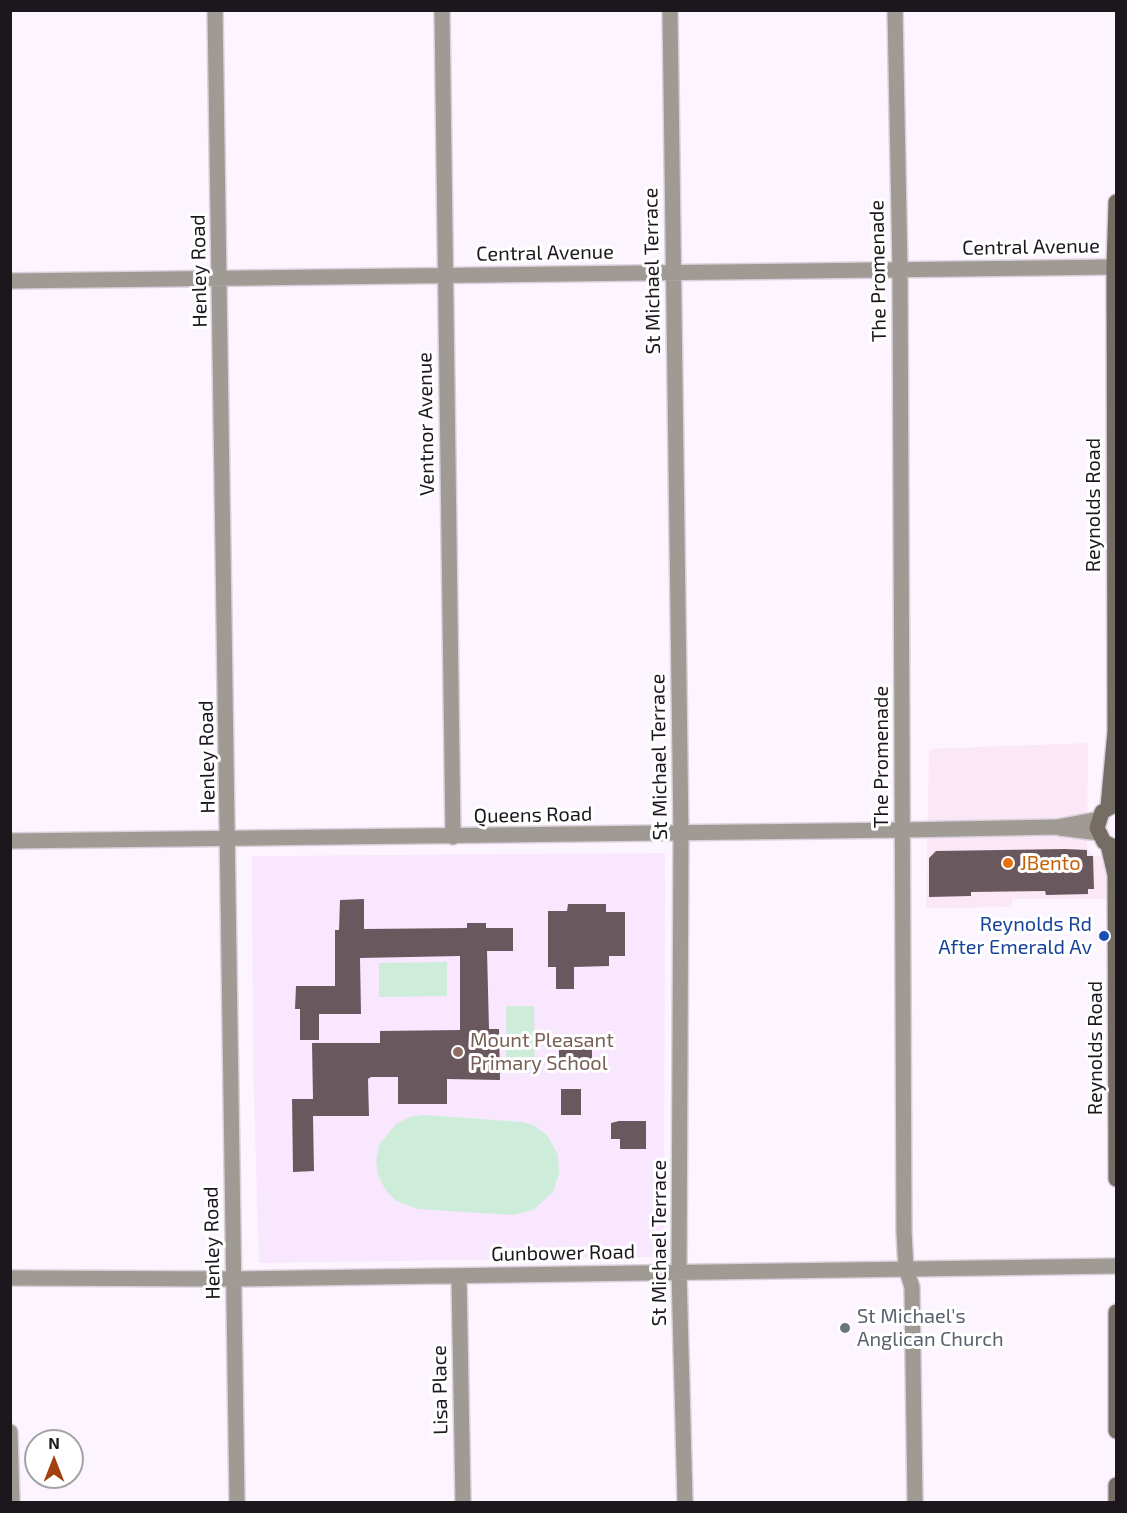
<!DOCTYPE html>
<style>
body{margin:0}
#map{position:relative;width:1127px;height:1513px;overflow:hidden;background:#fcf5ff;font-family:"Exo 2",sans-serif}
canvas{display:block}
.frame{position:absolute;inset:0;border:12px solid #1b171d;pointer-events:none}
.north{position:absolute;left:24px;top:1429px;width:60px;height:60px;box-sizing:border-box;background:#fff;border:2px solid #a4a2a5;border-radius:50%;rotate:0deg;font-size:16px;font-weight:700;line-height:24px;text-align:center;color:#1b171d}
.north::after{content:'';display:block;margin:auto;width:21px;height:27px;background:#a4400e;clip-path:polygon(50% 0,100% 100%,50% 72%,0 100%)}
</style>
<div id="map">
<canvas width="1127" height="1513"></canvas>
<div class="frame"></div>
<div class="north">N</div>
</div>
<script>
const g = document.querySelector('canvas').getContext('2d');
g.lineJoin = 'round';
function fillPath(path, color) {
  g.fillStyle = color;
  g.fill(path, 'evenodd');
}
function toPath(rows) {
  const path = new Path2D();
  for (const r of rows) {
    path.moveTo(r[0], r[1]);
    for (let i = 2; i < r.length; i += 2) path.lineTo(r[i], r[i + 1]);
  }
  return path;
}
function trace(path, color, width, dash) {
  g.strokeStyle = color;
  g.lineWidth = width;
  g.lineCap = dash ? 'butt' : 'round';
  g.setLineDash(dash || []);
  g.stroke(path);
}
function write(font, color, halo, rows, align = 'center') {
  g.font = font + ' "Exo 2",sans-serif';
  g.lineWidth = 6;
  g.setLineDash([]);
  g.textBaseline = 'middle';
  g.strokeStyle = halo;
  g.fillStyle = color;
  for (const [text, x, y, turn = 0] of rows) {
    g.save();
    g.translate(x, y);
    g.rotate((+turn || 0) * Math.PI / 180);
    g.textAlign = isNaN(turn) ? turn : align;
    if (halo) g.strokeText(text, 0, 0);
    g.fillText(text, 0, 0);
    g.restore();
  }
}
fillPath(toPath([
 [1088,743,1087,850,1094,856,1116,856,1116,899,1012,899,1012,907,926,908,929,749]
]), '#fbe7f6');
fillPath(toPath([
 [665,853,664,1257,259,1263,253,1064,252,856]
]), '#f8e7fe');
fillPath(toPath([
 [447,962,447,996,379,997,379,963],
 [506,1006,534,1006,535,1069,506,1069],
 [424,1115,522,1122,533,1125,547,1135,558,1155,559,1173,553,1192,533,1210,513,1215,418,1209,396,1201,385,1189,378,1175,376,1161,379,1145,396,1124,410,1117]
]), '#cdedda');
fillPath(toPath([
 [1065,849,1087,850,1087,856,1093,856,1094,889,1088,889,1088,894,1046,895,1045,891,971,892,971,896,929,897,929,858,936,851],
 [364,899,364,929,467,928,467,923,486,923,486,928,513,928,513,951,487,951,489,1029,499,1029,500,1080,447,1079,447,1104,398,1104,398,1077,371,1077,368,1079,369,1116,313,1116,314,1171,293,1172,292,1099,313,1099,312,1043,380,1043,380,1031,460,1030,460,956,360,958,361,1014,319,1014,319,1040,300,1040,300,1009,295,1009,296,986,335,986,335,930,339,930,340,900],
 [568,904,606,904,606,912,625,912,625,956,609,956,609,966,574,967,574,989,556,989,556,967,548,967,548,911,567,911],
 [592,1049,592,1063,559,1063,559,1050],
 [561,1089,581,1089,581,1115,561,1115],
 [619,1121,646,1121,646,1149,620,1149,620,1139,611,1139,611,1123]
]), '#6a585f');
const minor = toPath([
 [215,10,237,1502],
 [442,10,453,837],
 [670,10,681,834,679,1272,685,1502],
 [895,10,900,269,904,1232,906,1268,912,1287,915,1502],
 [10,281,1116,267],
 [1060,828,1099,833],
 [10,841,903,830,1057,827,1099,819],
 [459,1276,463,1502],
 [10,1278,234,1279,1116,1266],
 [10,1432,12,1502]
]);
const secondary = toPath([
 [1108,807,1115,731,1114,267,1116,202],
 [1108,845,1115,875,1116,1179],
 [1116,848,1104,842,1097,828,1102,812,1116,804],
 [1116,1312,1116,1431],
 [1116,1502,1116,1485]
]);
trace(minor, '#d8d1db', 18);
trace(secondary, '#d8d1db', 18);
trace(minor, '#9f9a93', 15);
trace(secondary, '#756d64', 15);
for (const [x, y, r, color] of [
 [1008,863,6,"#e8710a"],
 [1104,936,6,"#1a4fb4"],
 [458,1052,6,"#8d6e63"],
 [845,1328,6,"#6b7280"]
]) {
  const dot = new Path2D();
  dot.arc(x, y, r, 0, 2 * Math.PI);
  g.fillStyle = color;
  g.fill(dot);
  trace(dot, '#fff', 2);
}
write('20px', '#1b171d', '#fff', [
 ["Central Avenue",1031,247,-1],
 ["Central Avenue",545,253,-1],
 ["Henley Road",199,271,-91],
 ["St Michael Terrace",652,271,-91],
 ["The Promenade",878,271,-91],
 ["Ventnor Avenue",426,424,-91],
 ["Reynolds Road",1093,505,-90],
 ["Henley Road",207,757,-91],
 ["St Michael Terrace",659,757,-91],
 ["The Promenade",881,757,-90],
 ["Queens Road",533,815,-1],
 ["Reynolds Road",1095,1048,-90],
 ["Henley Road",212,1243,-91],
 ["St Michael Terrace",659,1243,-90],
 ["Gunbower Road",563,1253,-1],
 ["Lisa Place",440,1390,-91]
]);
write('20px', '#c56008', '#fff', [
 ["JBento",1020,863]
], 'left');
write('20px', '#164399', '#fff', [
 ["Reynolds Rd",1092,924],
 ["After Emerald Av",1092,947]
], 'right');
write('20px', '#785e54', '#fff', [
 ["Mount Pleasant",470,1040],
 ["Primary School",470,1063]
], 'left');
write('20px', '#5b616d', '#fff', [
 ["St Michael's",857,1316],
 ["Anglican Church",857,1339]
], 'left');
</script>
